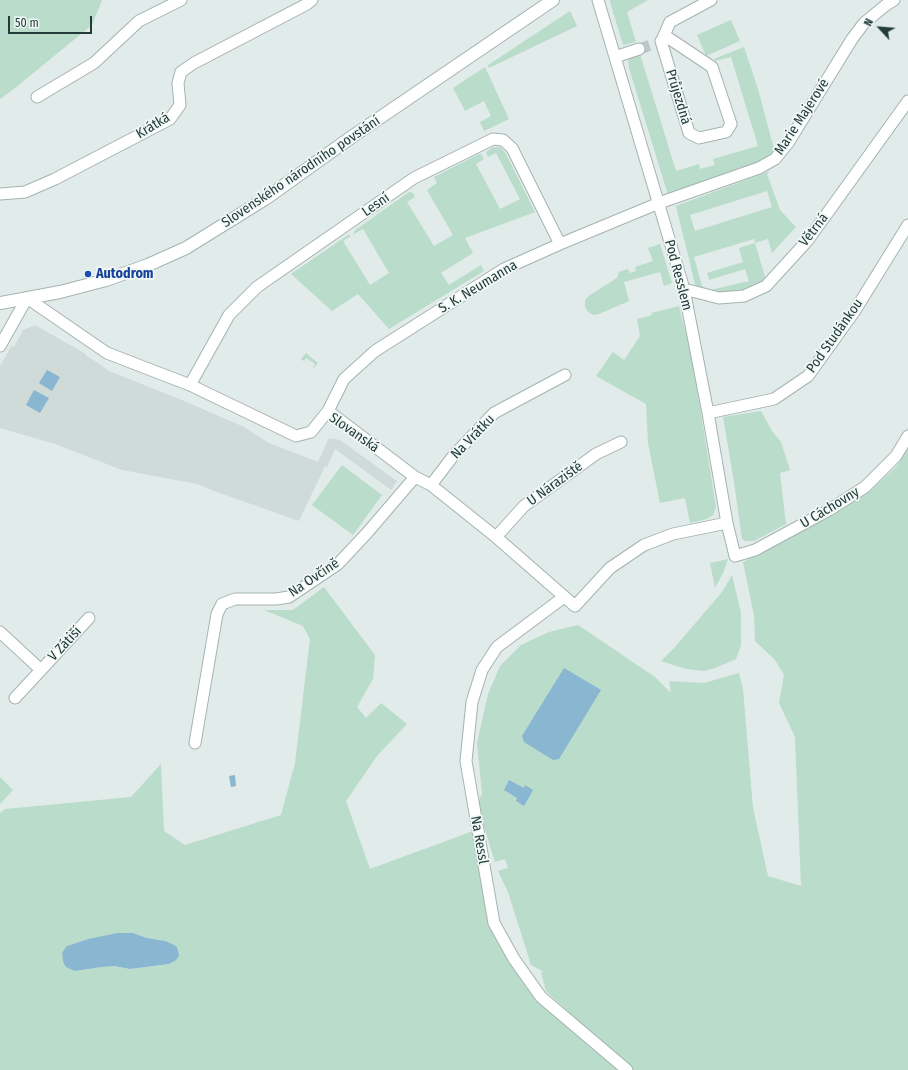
<!DOCTYPE html>
<meta charset="utf-8">
<style>
body{margin:0}
#map{position:relative;width:908px;height:1070px;overflow:hidden;background:#e1ebe9;font-family:"Fira Sans Condensed",sans-serif}
canvas{display:block}
.north{position:absolute;left:860px;top:8px;width:40px;height:40px;-webkit-text-stroke:3px #f1f8f6;paint-order:stroke;rotate:296deg;font-size:11px;font-weight:700;line-height:16px;text-align:center;color:#223c3a}
.north::after{content:'';display:block;margin:auto;width:14px;height:18px;background:#223c3a;clip-path:polygon(50% 0,100% 100%,50% 72%,0 100%)}
.scale{position:absolute;left:8px;top:16px;width:84px;height:18px;box-sizing:border-box;border:2px solid #223c3a;border-top:0;padding-left:5px;font-size:12px;line-height:14px;white-space:nowrap;color:#223c3a;-webkit-text-stroke:3px #f1f8f6;paint-order:stroke}
</style>
<div id="map">
<canvas width="908" height="1070"></canvas>
<div class="north">N</div>
<div class="scale">50 m</div>
</div>
<script>
const g = document.querySelector('canvas').getContext('2d');
g.lineJoin = 'round';
function fillPath(path, color) {
  g.fillStyle = color;
  g.fill(path, 'evenodd');
}
function toPath(rows) {
  const path = new Path2D();
  for (const r of rows) {
    path.moveTo(r[0], r[1]);
    for (let i = 2; i < r.length; i += 2) path.lineTo(r[i], r[i + 1]);
  }
  return path;
}
function trace(path, color, width, dash) {
  g.strokeStyle = color;
  g.lineWidth = width;
  g.lineCap = dash ? 'butt' : 'round';
  g.setLineDash(dash || []);
  g.stroke(path);
}
function write(font, color, halo, rows, align = 'center') {
  g.font = font + ' "Fira Sans Condensed",sans-serif';
  g.lineWidth = 3.5;
  g.setLineDash([]);
  g.textBaseline = 'middle';
  g.strokeStyle = halo;
  g.fillStyle = color;
  for (const [text, x, y, turn = 0] of rows) {
    g.save();
    g.translate(x, y);
    g.rotate((+turn || 0) * Math.PI / 180);
    g.textAlign = isNaN(turn) ? turn : align;
    if (halo) g.strokeText(text, 0, 0);
    g.fillText(text, 0, 0);
    g.restore();
  }
}
fillPath(toPath([
 [35,325,86,354,86,356,95,361,109,371,184,401,244,427,269,443,318,462,329,438,340,440,397,481,391,490,335,449,327,467,325,466,299,521,217,492,197,484,122,470,55,444,0,428,0,366,12,345,14,347,23,330]
]), '#cfdbd8');
fillPath(toPath([
 [0,0,102,0,92,25,15,88,0,99],
 [610,0,648,0,627,12,636,42,623,45,610,2],
 [570,11,577,26,489,68,488,65],
 [731,20,740,41,706,56,697,35],
 [744,47,758,89,775,153,746,169,668,195,629,68,628,58,640,54,676,171,699,164,700,169,715,165,713,159,758,146,731,57,715,61,714,59],
 [485,67,509,119,484,131,480,122,491,116,484,101,465,111,453,88],
 [493,147,500,147,505,152,535,212,465,238,473,253,441,273,449,285,481,265,484,271,389,329,358,294,332,311,291,274,348,235,349,235,351,236,343,241,370,285,389,273,363,229,354,234,354,231,409,192,413,193,415,197,407,202,434,246,453,235,427,190,437,183,434,177,479,154,481,154,484,159,476,164,500,209,520,199,496,153,488,157,486,152],
 [770,171,767,174,780,210,796,227,772,253,768,239,755,243,766,280,750,289,721,295,696,288,676,206],
 [767,191,772,207,695,231,690,215],
 [754,239,755,243,739,248,743,262,707,273,709,280,745,269,749,281,710,290,702,286,694,257],
 [660,244,672,283,664,286,660,272,624,282,629,301,599,314,594,315,588,312,585,307,585,300,590,295,617,278,619,272,628,269,630,273,636,271,635,267,653,261,648,248],
 [679,306,689,346,696,382,716,507,713,515,707,519,690,523,685,498,660,503,648,443,646,404,596,376,613,352,624,360,640,336,637,319,652,315,651,313],
 [306,353,318,363,312,370,315,364,306,358,304,361,301,359],
 [761,411,772,431,781,442,790,470,780,473,786,524,754,541,745,541,742,539,734,482,723,417],
 [908,449,908,1070,631,1070,546,991,541,972,544,972,531,965,508,892,498,871,508,868,505,859,495,862,477,804,482,794,477,743,488,694,500,666,521,645,549,632,578,625,655,677,671,693,669,681,704,683,739,673,743,689,753,808,768,876,801,886,795,737,779,703,784,675,775,660,755,641,754,615,743,562,865,495,896,467],
 [342,465,382,495,353,535,312,505],
 [728,559,724,571,715,588,710,563],
 [732,575,741,613,741,645,736,659,715,668,704,671,686,669,661,661,675,647,722,592],
 [324,587,375,655,373,679,357,707,366,718,381,703,407,724,377,756,346,801,370,869,473,831,493,928,526,987,621,1070,0,1070,0,813,5,809,131,797,161,764,164,831,185,845,281,815,295,763,310,639,303,626,264,610,293,610],
 [117,933,133,933,147,938,165,941,178,958,175,961,169,964,130,969,114,966,102,967,75,971,67,946,88,939],
 [0,777,13,790,0,804]
]), '#badcca');
fillPath(toPath([
 [47,370,60,377,52,391,39,383],
 [34,390,49,398,40,413,26,405],
 [564,668,601,690,559,759,553,760,524,742,522,736],
 [235,775,236,786,231,787,229,776],
 [509,780,524,788,525,785,533,790,524,806,516,801,517,798,504,790],
 [117,933,133,933,147,938,165,941,172,944,177,947,179,955,178,958,175,961,169,964,130,969,114,966,102,967,75,971,66,967,64,964,63,960,62,953,67,946,88,939]
]), '#89b6d0');
trace(toPath([
 [639,49,654,44]
]), '#bbc8c6', 11, [11, 5.5]);
const minor = toPath([
 [598,0,684,289,708,413,727,523,735,556,755,550,829,510,865,487,896,456,908,436],
 [662,40,670,22,711,0],
 [661,41,689,133,699,138,726,132,731,124,712,67,664,35],
 [615,57,639,49],
 [37,97,94,63,139,21,181,0],
 [0,194,25,192,55,179,170,119,180,105,178,83,181,72,194,63,307,4,312,0],
 [684,289,719,298,744,296,766,286,808,240,908,101],
 [0,346,27,298,107,353,190,385,296,436,311,432,328,411,415,477,431,485,496,537,575,606,610,568,644,545,673,534,727,523],
 [190,385,229,315,257,287,414,178,493,139,503,140,512,148,560,244],
 [328,411,344,379,375,351,504,269,560,244,659,203,759,168,775,159,788,143,852,39,864,23,886,5,894,0],
 [708,413,774,399,808,376,854,312,908,225],
 [431,485,454,455,494,413,565,375],
 [496,537,524,506,596,454,621,442],
 [564,597,497,647,482,670,472,702,466,761,494,923,514,959,541,997,627,1070],
 [0,632,41,670,89,618],
 [15,698,41,670],
 [195,743,217,614,222,604,235,599,276,599,289,597,338,564,367,533,415,477]
]);
const tertiary = toPath([
 [0,303,60,292,106,280,148,265,186,248,265,199,353,136,553,0]
]);
trace(minor, '#a4b3b1', 13);
trace(tertiary, '#a4b3b1', 14);
trace(minor, '#fff', 11);
trace(tertiary, '#fff', 12);
for (const [x, y, r, color] of [
 [88,274,4,"#1a4fb4"]
]) {
  const dot = new Path2D();
  dot.arc(x, y, r, 0, 2 * Math.PI);
  g.fillStyle = color;
  g.fill(dot);
  trace(dot, '#f1f8f6', 1.5);
}
write('14px', '#223c3a', '#f1f8f6', [
 ["Průjezdná",678,97,73],
 ["Marie Majerové",802,117,-57],
 ["Krátká",153,126,-31],
 ["Slovenského národního povstání",301,172,-34],
 ["Lesní",376,205,-35],
 ["Větrná",814,230,-52],
 ["Pod Resslem",678,275,75],
 ["S. K. Neumanna",478,287,-31],
 ["Pod Studánkou",835,336,-55],
 ["Slovanská",354,433,35],
 ["Na Vrátku",473,437,-46],
 ["U Náraziště",555,484,-36],
 ["U Cáchovny",830,508,-31],
 ["Na Ovčíně",314,578,-34],
 ["V Zátiší",65,644,-47],
 ["Na Ressl",479,840,80]
]);
write('bold 14px', '#164399', '#f1f8f6', [
 ["Autodrom",96,274]
], 'left');
</script>
